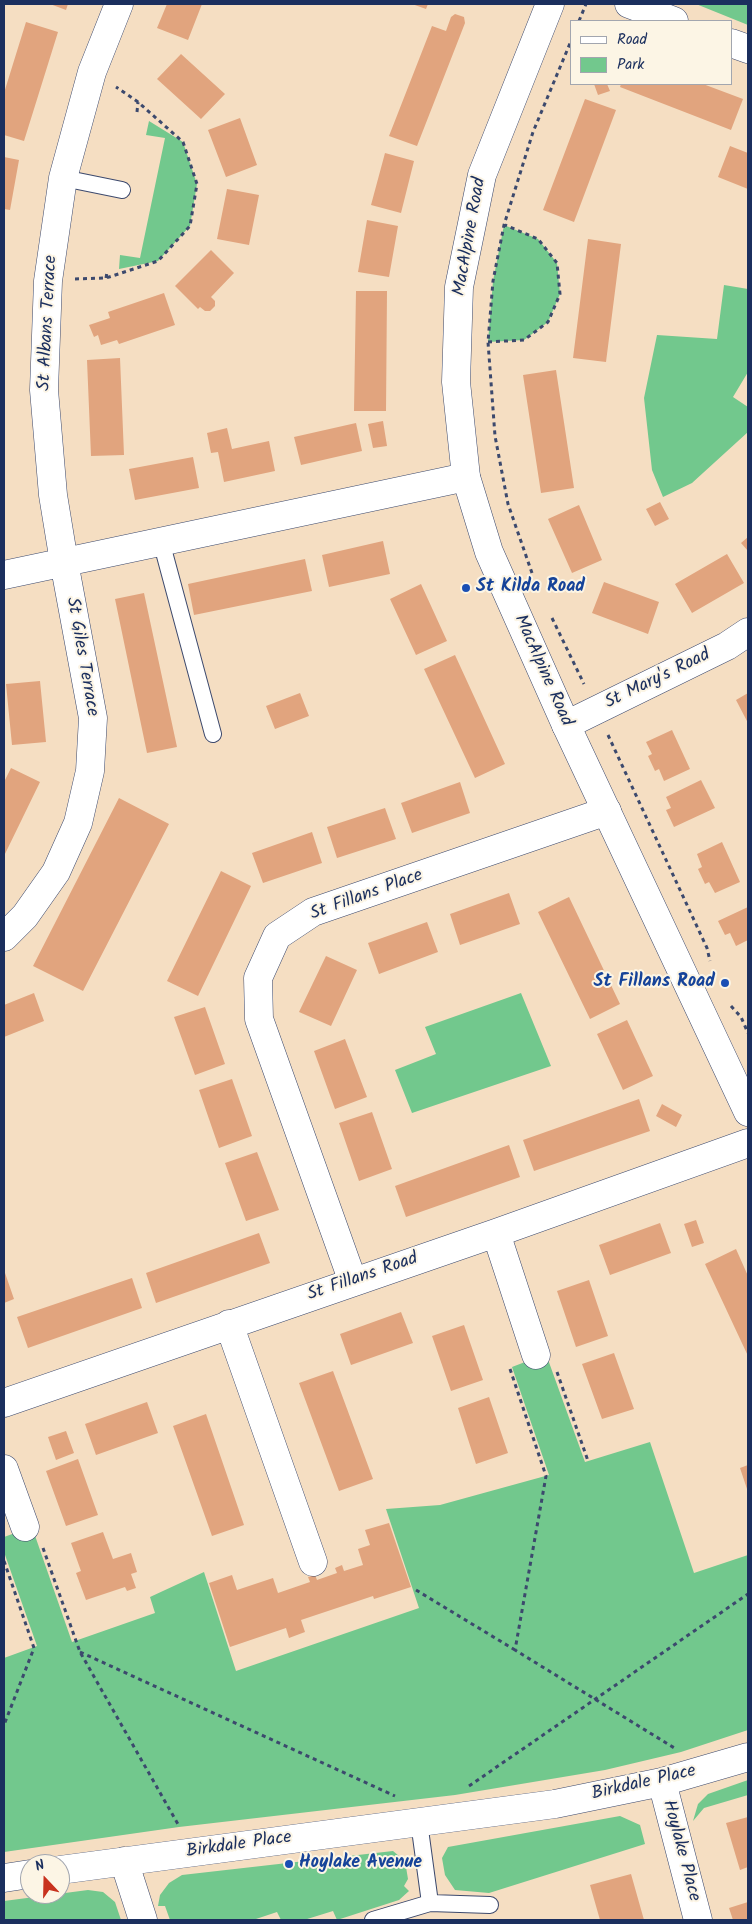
<!DOCTYPE html>
<style>
body{margin:0}
#map{position:relative;width:752px;height:1924px;overflow:hidden;background:#f5dec2;font-family:Kalam,sans-serif}
canvas{display:block}
.frame{position:absolute;inset:0;border:5px solid #1b2f5e;pointer-events:none}
.legend{position:absolute;left:570px;top:20px;width:162px;height:65px;box-sizing:border-box;background:#fcf5e5;border:1px solid #a2a6af;margin:0;padding:6px 9px;list-style:none;font-size:15px;color:#1b2f5e}
.legend li{display:flex;align-items:center;gap:10px;height:25px}
.legend b{width:25px;border:1px solid #a2a6af}
.north{position:absolute;left:20px;top:1854px;width:50px;height:50px;box-sizing:border-box;background:#fcf5e5;border:1px solid #a2a6af;border-radius:50%;rotate:339deg;font-size:14px;font-weight:700;line-height:20px;text-align:center;color:#1b2f5e}
.north::after{content:'';display:block;margin:auto;width:18px;height:22px;background:#c8321e;clip-path:polygon(50% 0,100% 100%,50% 72%,0 100%)}
</style>
<div id="map">
<canvas width="752" height="1924"></canvas>
<div class="frame"></div>
<ul class="legend">
<li><b style="height:6px;background:#fff"></b>Road</li>
<li><b style="height:14px;background:#72c88d"></b>Park</li>
</ul>
<div class="north">N</div>
</div>
<script>
const g = document.querySelector('canvas').getContext('2d');
g.lineJoin = 'round';
function fillPath(path, color) {
  g.fillStyle = color;
  g.fill(path, 'evenodd');
}
function toPath(rows) {
  const path = new Path2D();
  for (const r of rows) {
    path.moveTo(r[0], r[1]);
    for (let i = 2; i < r.length; i += 2) path.lineTo(r[i], r[i + 1]);
  }
  return path;
}
function trace(path, color, width, dash) {
  g.strokeStyle = color;
  g.lineWidth = width;
  g.lineCap = dash ? 'butt' : 'round';
  g.setLineDash(dash || []);
  g.stroke(path);
}
function write(font, color, halo, rows, align = 'center') {
  g.font = font + ' Kalam,sans-serif';
  g.lineWidth = 4;
  g.setLineDash([]);
  g.textBaseline = 'middle';
  g.strokeStyle = halo;
  g.fillStyle = color;
  for (const [text, x, y, turn = 0] of rows) {
    g.save();
    g.translate(x, y);
    g.rotate((+turn || 0) * Math.PI / 180);
    g.textAlign = isNaN(turn) ? turn : align;
    if (halo) g.strokeText(text, 0, 0);
    g.fillText(text, 0, 0);
    g.restore();
  }
}
fillPath(toPath([
 [696,4,748,4,748,25],
 [149,121,183,142,197,184,190,226,158,261,119,269,120,255,140,258,165,138,146,135],
 [504,225,538,239,557,263,560,294,548,322,524,340,488,342,493,281],
 [724,285,748,289,748,372,733,397,748,407,748,432,692,483,663,497,652,470,644,398,657,335,717,339],
 [521,993,551,1066,412,1113,395,1070,436,1054,425,1027],
 [546,1354,585,1462,650,1442,694,1573,748,1555,748,1730,681,1752,605,1770,455,1795,179,1827,4,1852,4,1658,37,1646,4,1552,4,1537,32,1527,72,1642,155,1613,150,1597,204,1572,236,1671,419,1608,386,1509,440,1505,549,1475,512,1367],
 [748,1780,748,1795,704,1808,693,1821,698,1804,708,1794],
 [620,1816,640,1825,645,1844,489,1893,455,1890,445,1875,442,1858,448,1847],
 [393,1851,405,1861,408,1879,404,1886,409,1891,399,1900,337,1920,333,1911,304,1920,281,1920,277,1912,253,1920,170,1920,165,1906,158,1906,160,1895,169,1883,182,1875],
 [88,1890,103,1892,115,1902,121,1920,4,1920,4,1901]
]), '#72c88d');
fillPath(toPath([
 [50,4,68,4,66,10],
 [167,4,202,4,188,40,157,28],
 [412,4,428,4,426,9],
 [455,14,464,17,465,23,417,146,389,136,432,26,446,31,451,17],
 [26,22,58,32,24,141,4,135,4,93],
 [181,54,225,94,201,119,157,79],
 [594,84,607,84,610,91,598,95],
 [621,84,703,84,743,99,731,130,620,87],
 [585,99,616,110,574,222,543,210],
 [240,118,257,165,226,177,208,130],
 [730,146,748,153,748,189,718,177],
 [385,153,414,161,401,213,371,205],
 [4,157,19,160,10,210,4,209],
 [227,189,259,195,249,245,217,239],
 [367,220,398,226,389,277,358,272],
 [588,239,621,244,606,362,573,358],
 [211,250,234,273,211,297,215,301,215,306,210,311,205,311,200,307,198,309,175,286],
 [356,291,387,291,386,411,354,411],
 [164,293,175,325,119,344,117,340,101,345,98,335,94,337,89,325,110,318,108,312],
 [120,358,124,455,91,456,87,360],
 [556,370,574,488,541,493,523,375],
 [383,421,387,446,373,448,368,424],
 [356,423,362,451,301,465,294,437],
 [227,428,232,449,269,441,275,471,224,482,218,452,211,453,207,433],
 [193,457,199,488,135,500,129,469],
 [660,502,669,519,655,526,646,509],
 [579,505,602,560,572,573,548,519],
 [748,537,748,551,741,543],
 [383,541,390,574,329,587,322,555],
 [727,554,744,583,692,613,675,584],
 [305,559,312,591,194,615,188,584],
 [604,582,659,602,648,634,592,613],
 [421,584,447,641,416,655,390,599],
 [144,593,177,747,147,753,115,599],
 [455,655,505,764,475,778,424,669],
 [40,681,46,742,12,745,6,684],
 [300,693,309,716,275,729,266,706],
 [748,693,748,723,736,700],
 [672,730,690,769,664,781,659,769,655,771,648,756,652,754,646,742],
 [11,768,40,782,4,856,4,782],
 [701,780,715,808,674,827,666,810,671,808,666,797],
 [460,782,470,813,412,833,401,803],
 [119,798,169,824,83,991,33,966],
 [385,808,396,839,337,858,327,827],
 [312,832,322,863,263,883,252,853],
 [722,842,740,882,715,893,709,882,705,884,698,869,702,867,697,854],
 [221,871,251,886,198,996,167,981],
 [509,893,520,924,460,945,450,914],
 [569,897,620,1004,590,1019,538,912],
 [748,907,748,940,736,946,730,933,725,935,718,921],
 [427,922,438,952,379,974,368,943],
 [326,956,357,970,331,1026,299,1012],
 [34,993,44,1021,4,1037,4,1005],
 [205,1007,225,1064,195,1075,174,1017],
 [627,1020,653,1076,623,1090,597,1034],
 [345,1039,367,1097,335,1109,314,1051],
 [232,1079,252,1136,219,1148,199,1090],
 [639,1099,650,1131,534,1171,523,1140],
 [662,1104,682,1115,676,1127,656,1116],
 [372,1112,392,1169,359,1181,339,1123],
 [509,1145,520,1177,406,1217,395,1186],
 [257,1152,279,1210,246,1221,225,1163],
 [696,1220,704,1243,692,1247,684,1224],
 [660,1223,671,1253,610,1275,599,1245],
 [259,1233,270,1263,156,1303,146,1273],
 [736,1249,748,1276,748,1356,705,1264],
 [4,1270,14,1299,4,1303],
 [132,1278,142,1308,28,1348,17,1317],
 [589,1280,608,1336,576,1347,557,1291],
 [401,1312,413,1343,351,1365,340,1334],
 [464,1325,483,1380,451,1391,432,1336],
 [614,1353,634,1409,602,1419,582,1364],
 [333,1371,373,1479,339,1491,299,1383],
 [489,1397,508,1453,476,1464,458,1408],
 [147,1402,158,1433,96,1455,85,1424],
 [206,1414,244,1525,212,1536,173,1426],
 [66,1431,74,1453,56,1460,48,1437],
 [78,1459,98,1515,66,1526,46,1471],
 [748,1465,748,1492,740,1468],
 [389,1523,411,1587,374,1599,373,1596,301,1620,305,1632,289,1638,286,1628,230,1647,209,1583,232,1575,237,1590,273,1578,278,1593,310,1582,308,1577,315,1575,317,1580,337,1573,335,1568,342,1565,344,1571,363,1565,358,1549,370,1545,365,1530],
 [103,1532,113,1559,131,1553,137,1572,131,1574,136,1588,127,1591,125,1587,86,1600,76,1573,81,1571,71,1543],
 [748,1817,748,1867,740,1870,726,1823],
 [631,1874,644,1920,600,1920,590,1885],
 [748,1902,748,1920,733,1920,729,1908]
]), '#e1a47e');
const service = toPath([
 [63,178,122,190],
 [161,541,213,734],
 [419,1822,430,1903],
 [373,1920,430,1903,490,1905]
]);
const minor = toPath([
 [629,4,674,21],
 [731,43,748,49],
 [4,575,466,477],
 [566,725,727,646,748,632],
 [4,937,25,916,56,872,78,823,90,771,93,718,64,562,53,495,44,390,48,281,63,178,92,72,119,4],
 [496,1233,536,1355],
 [353,1282,259,1019,258,978,277,936,313,912,607,811],
 [229,1324,313,1562],
 [4,1403,496,1233,748,1143],
 [4,1469,25,1527],
 [662,1782,698,1920],
 [124,1861,143,1920],
 [60,1870,555,1804,662,1782,748,1757],
 [4,1878,30,1874]
]);
const tertiary = toPath([
 [550,4,482,175,459,287,456,382,466,477,489,552,566,725,748,1112]
]);
trace(service, '#3c496d', 18);
trace(minor, '#3c496d', 29);
trace(tertiary, '#3c496d', 29);
trace(toPath([
 [579,21,586,4],
 [137,112,138,102],
 [106,278,107,272],
 [75,279,106,278,158,261,190,226,197,184,183,142,138,102,116,87],
 [488,342,524,340,548,322,560,294,557,263,538,239,505,225],
 [532,573,508,504,495,436,488,342,493,281,504,225,533,132,571,41],
 [552,618,584,684],
 [608,735,707,948,710,961],
 [731,1006,741,1017,748,1033],
 [510,1369,546,1476,515,1650,676,1749],
 [557,1372,588,1461],
 [43,1548,80,1652,179,1826],
 [4,1561,34,1648,4,1725],
 [416,1590,515,1650],
 [80,1652,395,1796],
 [469,1786,748,1594]
]), '#3c496d', 3, [4, 4]);
trace(service, '#fff', 16);
trace(minor, '#fff', 28);
trace(tertiary, '#fff', 28);
for (const [x, y, r, color] of [
 [466,588,5,"#1a4fb4"],
 [725,983,5,"#1a4fb4"],
 [289,1864,5,"#1a4fb4"]
]) {
  const dot = new Path2D();
  dot.arc(x, y, r, 0, 2 * Math.PI);
  g.fillStyle = color;
  g.fill(dot);
  trace(dot, '#fcf5e5', 2);
}
write('18px', '#1b2f5e', '#fcf5e5', [
 ["MacAlpine Road",471,237,-80],
 ["St Albans Terrace",49,323,-87],
 ["St Giles Terrace",81,657,80],
 ["MacAlpine Road",542,671,66],
 ["St Mary's Road",658,680,-26],
 ["St Fillans Place",367,896,-20],
 ["St Fillans Road",363,1278,-19],
 ["Birkdale Place",644,1784,-13],
 ["Birkdale Place",239,1846,-8],
 ["Hoylake Place",680,1851,75]
]);
write('bold 18px', '#164399', '#fcf5e5', [
 ["St Kilda Road",476,588],
 ["St Fillans Road",715,983,"right"],
 ["Hoylake Avenue",299,1864]
], 'left');
</script>
